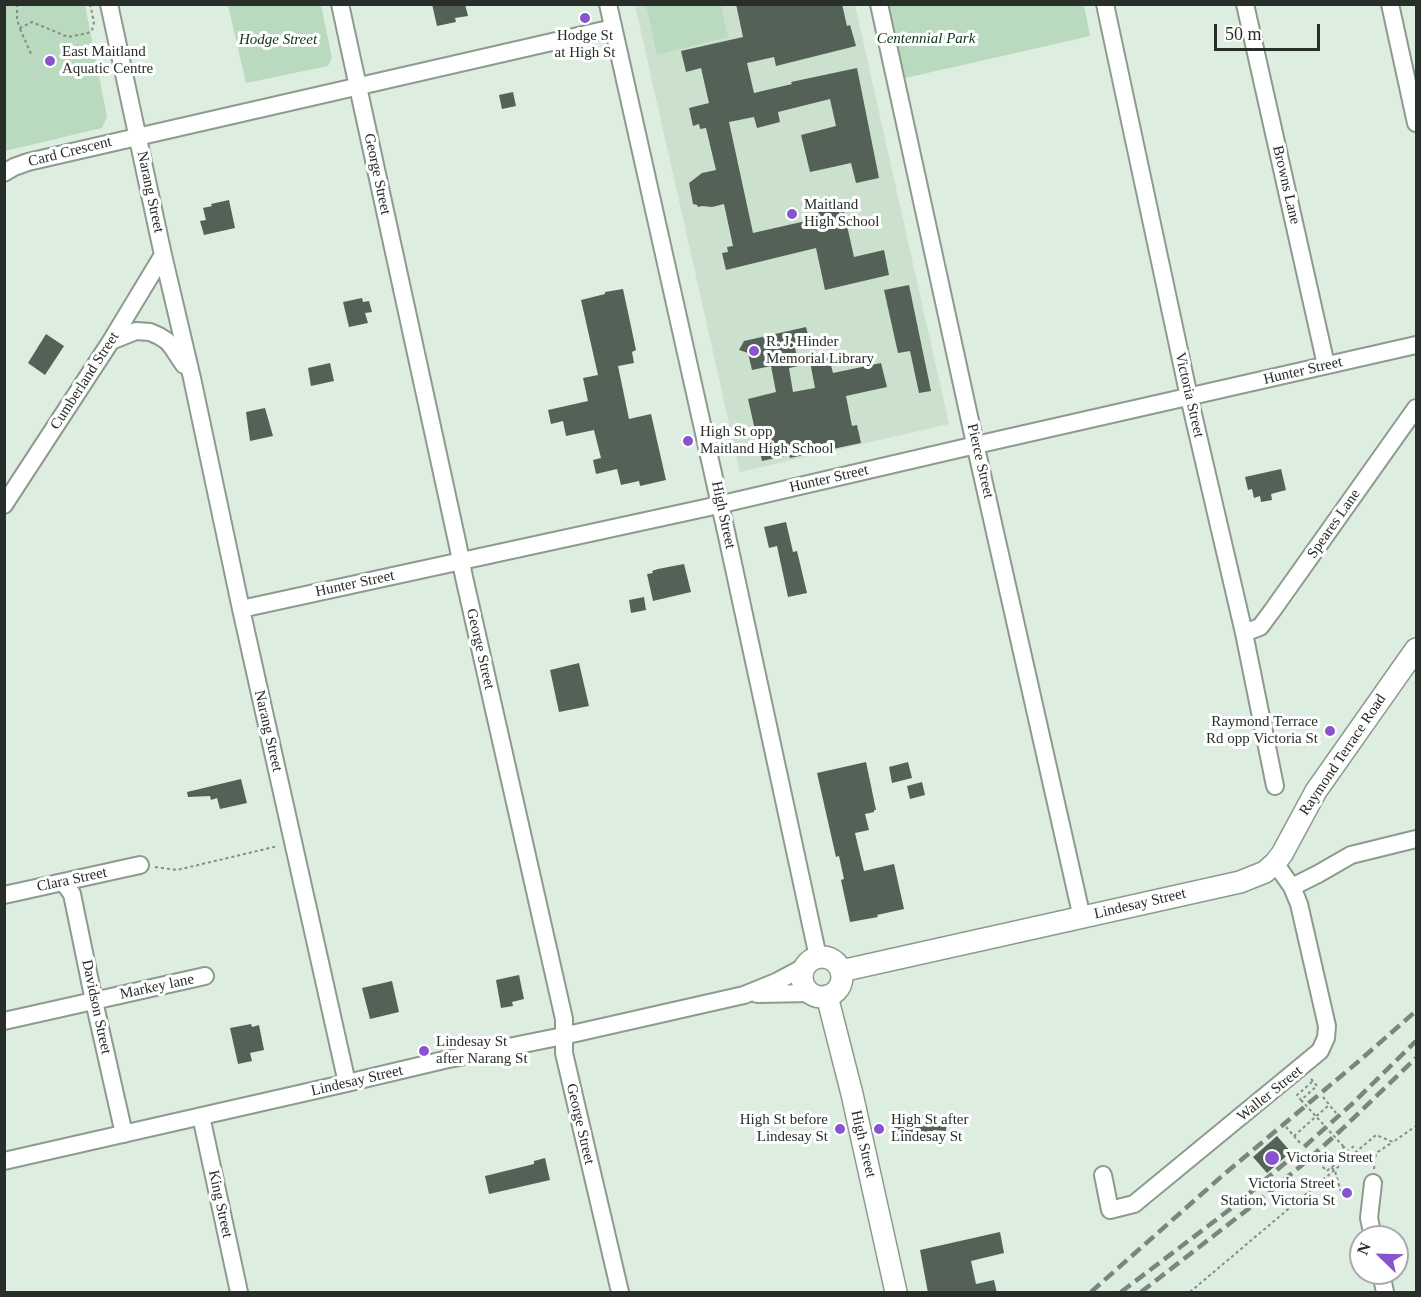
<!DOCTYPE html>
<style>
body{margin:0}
#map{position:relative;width:1421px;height:1297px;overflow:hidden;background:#ddeddf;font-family:Georgia,serif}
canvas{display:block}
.frame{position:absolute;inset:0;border:6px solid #282e29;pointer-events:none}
.north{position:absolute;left:1349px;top:1225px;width:60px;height:60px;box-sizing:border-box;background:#fff;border:2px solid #a9aba9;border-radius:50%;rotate:293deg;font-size:16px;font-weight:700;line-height:24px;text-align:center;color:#282e29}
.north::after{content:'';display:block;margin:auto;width:21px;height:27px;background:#8854cd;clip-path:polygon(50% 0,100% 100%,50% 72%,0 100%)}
.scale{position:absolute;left:1214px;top:24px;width:106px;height:27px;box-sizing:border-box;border:3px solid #282e29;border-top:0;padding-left:8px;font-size:18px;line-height:21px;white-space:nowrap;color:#282e29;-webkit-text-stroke:4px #fff;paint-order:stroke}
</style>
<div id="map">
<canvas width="1421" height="1297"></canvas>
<div class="frame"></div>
<div class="north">N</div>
<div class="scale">50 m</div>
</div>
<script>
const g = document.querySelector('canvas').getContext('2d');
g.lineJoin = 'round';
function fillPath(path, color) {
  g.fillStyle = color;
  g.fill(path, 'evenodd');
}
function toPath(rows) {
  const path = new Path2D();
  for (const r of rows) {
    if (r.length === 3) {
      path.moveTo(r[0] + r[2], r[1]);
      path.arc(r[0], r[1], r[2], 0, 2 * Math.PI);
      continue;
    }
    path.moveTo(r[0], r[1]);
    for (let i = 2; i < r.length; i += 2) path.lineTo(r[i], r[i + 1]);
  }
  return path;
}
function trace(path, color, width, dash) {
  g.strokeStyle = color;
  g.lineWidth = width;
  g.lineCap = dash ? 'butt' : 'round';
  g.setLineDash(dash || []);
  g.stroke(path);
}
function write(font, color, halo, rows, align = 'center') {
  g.font = font + ' Georgia,serif';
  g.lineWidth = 6;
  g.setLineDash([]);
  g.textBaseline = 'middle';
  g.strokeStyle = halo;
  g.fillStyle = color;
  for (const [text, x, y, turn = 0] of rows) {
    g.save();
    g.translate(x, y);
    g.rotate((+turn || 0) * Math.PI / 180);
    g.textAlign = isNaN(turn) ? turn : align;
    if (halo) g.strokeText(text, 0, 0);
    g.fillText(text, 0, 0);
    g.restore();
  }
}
fillPath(toPath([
 [635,5,855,5,949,424,740,472]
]), '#cbe1ce');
fillPath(toPath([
 [4,5,85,5,107,117,102,128,5,151],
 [228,5,321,5,332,58,328,66,246,83],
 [646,5,721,5,728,37,657,55],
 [884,5,1084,5,1090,36,901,79]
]), '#b9dabf');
fillPath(toPath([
 [432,4,465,4,468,16,455,18,456,22,437,26],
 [736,4,842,4,847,26,850,25,856,46,776,66,774,57,747,63,754,93,792,84,791,82,857,68,879,178,856,183,851,163,810,172,801,135,836,126,830,99,778,112,780,122,757,128,754,117,729,122,753,233,819,218,818,211,838,207,839,213,844,212,854,257,884,250,889,275,825,290,816,248,726,270,722,253,728,252,727,247,733,246,724,204,712,207,702,206,698,207,697,205,693,204,689,183,702,173,716,170,706,128,700,129,699,124,693,126,689,108,709,103,701,68,686,72,681,51,743,37],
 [513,92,516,106,502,109,499,95],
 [229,200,235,228,204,235,200,221,206,220,203,208,212,206,211,204],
 [909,285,931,391,919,393,910,351,898,353,884,290],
 [623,289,636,350,632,352,634,363,618,366,629,419,651,414,666,480,640,486,639,481,621,485,617,469,596,474,593,460,601,458,594,430,566,436,563,421,551,424,548,410,588,401,583,378,598,375,581,300,605,294,605,292],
 [362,298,363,302,369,301,372,312,365,313,368,323,349,327,343,302],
 [806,327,809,339,794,343,799,366,789,368,793,392,815,388,810,362,829,358,833,373,881,363,887,387,846,396,852,426,857,425,861,443,790,458,789,455,762,461,748,399,776,392,771,366,752,370,748,353,739,350,744,341],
 [46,334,64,346,45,375,28,363],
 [330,363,334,381,311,386,308,368],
 [265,408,273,436,250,441,246,412],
 [1281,469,1286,490,1271,494,1272,500,1261,502,1260,496,1254,498,1252,489,1248,490,1245,477],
 [786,522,793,552,797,551,807,593,788,597,777,546,769,548,764,527],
 [684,564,691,592,653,601,647,574,653,573,652,571,658,569],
 [644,597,646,610,631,613,629,600],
 [579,663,589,706,559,712,550,670],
 [866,762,876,810,874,810,874,812,865,814,869,830,855,833,864,871,894,864,904,909,877,915,878,917,850,922,841,880,844,879,839,856,836,857,817,773],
 [908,762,912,778,892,783,889,767],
 [241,779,247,803,220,809,217,798,211,800,210,796,188,797,187,792],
 [922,782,925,795,910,799,907,786],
 [519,975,524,999,512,1002,513,1006,501,1008,496,980],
 [392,981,399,1012,370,1019,362,988],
 [251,1024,252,1027,259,1025,264,1050,250,1053,252,1061,238,1064,230,1028],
 [930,1114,930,1117,947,1118,946,1131,933,1130,935,1136,898,1144,893,1122],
 [1277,1136,1291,1152,1267,1173,1253,1157],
 [545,1158,550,1180,489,1194,485,1176,534,1164,534,1161],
 [1000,1232,1004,1253,971,1261,976,1284,994,1280,997,1293,928,1293,920,1250]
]), '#536156');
const minor = toPath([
 [109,4,163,255,192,378,241,609,347,1083],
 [340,4,458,546,464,577,564,1019,564,1053,620,1292],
 [608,4,727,536,818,957],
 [879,4,972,430,1082,918],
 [1105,4,1189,397,1244,633,1275,786],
 [1245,4,1326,365],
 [1390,4,1416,123],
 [4,173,14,167,28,162,613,28],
 [111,341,136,331,150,332,159,336,167,341,172,347,184,365],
 [4,505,111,341,163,255],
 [241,609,705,508,976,445,1416,345],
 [1244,633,1260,627,1272,611,1416,408],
 [1275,863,1292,887,1318,874,1351,855,1416,839],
 [64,883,72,894,94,1001,124,1134],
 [4,895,140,865],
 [757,994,811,993],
 [4,1021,205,976],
 [201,1116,239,1292],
 [4,1161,347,1083,444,1060,563,1036,744,995,776,982,804,967],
 [1103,1175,1110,1210,1134,1204,1320,1051,1326,1038,1327,1026,1299,904,1292,887],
 [1373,1183,1369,1218,1373,1237],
 [1381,1273,1385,1292]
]);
const major = toPath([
 [822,977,20],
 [841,971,1240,882,1265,872,1275,863,1282,854,1316,791,1416,649],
 [827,996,852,1094,896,1292]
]);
trace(minor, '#8c9b8e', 20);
trace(major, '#8c9b8e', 24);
trace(toPath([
 [17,4,17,20,20,28,32,22,68,37,88,33,92,30,94,22,90,4],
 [20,29,32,56],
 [155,867,177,870,278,846],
 [1311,1079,1313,1081,1317,1086,1301,1100,1297,1095,1313,1081],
 [1323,1097,1336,1113],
 [1286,1127,1301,1144],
 [1294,1136,1329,1105],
 [1332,1167,1350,1151],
 [1374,1169,1376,1153,1393,1142],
 [1341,1192,1335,1171,1331,1167,1327,1171,1323,1167,1344,1147,1348,1151,1354,1146],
 [1190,1292,1376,1135,1393,1142,1416,1126]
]), '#828d84', 2, [3, 3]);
trace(minor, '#fff', 16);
trace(major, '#fff', 21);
trace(toPath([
 [1091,1292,1222,1176,1359,1061,1416,1011],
 [1121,1292,1233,1207,1304,1147,1352,1104,1416,1041],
 [1141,1292,1256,1203,1302,1165,1340,1131,1416,1058]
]), '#7b857c', 4.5, [12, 6]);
trace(toPath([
 [1301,1100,1344,1147]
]), '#828d84', 2, [3, 3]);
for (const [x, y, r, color] of [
 [585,18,6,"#8854cd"],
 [50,61,6,"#8854cd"],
 [792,214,6,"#8854cd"],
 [754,351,6,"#8854cd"],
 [688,441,6,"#8854cd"],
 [1330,731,6,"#8854cd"],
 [424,1051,6,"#8854cd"],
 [840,1129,6,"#8854cd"],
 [879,1129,6,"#8854cd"],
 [1272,1158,8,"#8854cd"],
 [1347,1193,6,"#8854cd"]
]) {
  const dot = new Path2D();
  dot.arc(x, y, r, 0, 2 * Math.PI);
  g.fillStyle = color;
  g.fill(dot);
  trace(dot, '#fff', 2);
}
write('15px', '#282e29', '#fff', [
 ["Hodge St",585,36,"center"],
 ["at High St",585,53,"center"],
 ["East Maitland",62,52],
 ["Aquatic Centre",62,69],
 ["Maitland",804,205],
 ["High School",804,222],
 ["R. J. Hinder",766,342],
 ["Memorial Library",766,359],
 ["High St opp",700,432],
 ["Maitland High School",700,449],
 ["Raymond Terrace",1318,722,"right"],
 ["Rd opp Victoria St",1318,739,"right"],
 ["Lindesay St",436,1042],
 ["after Narang St",436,1059],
 ["High St before",828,1120,"right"],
 ["Lindesay St",828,1137,"right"],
 ["High St after",891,1120],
 ["Lindesay St",891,1137],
 ["Victoria Street",1286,1158],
 ["Victoria Street",1335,1184,"right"],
 ["Station, Victoria St",1335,1201,"right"]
], 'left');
write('italic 15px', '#093317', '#fff', [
 ["Centennial Park",926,39],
 ["Hodge Street",278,40]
]);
write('15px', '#282e29', '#fff', [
 ["Card Crescent",70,152,-14],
 ["George Street",377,174,78],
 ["Browns Lane",1286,185,77],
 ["Narang Street",150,192,78],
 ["Hunter Street",1303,371,-13],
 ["Cumberland Street",85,381,-57],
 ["Victoria Street",1189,395,77],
 ["Pierce Street",980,461,77],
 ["Hunter Street",829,479,-13],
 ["High Street",723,515,78],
 ["Speares Lane",1334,524,-55],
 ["Hunter Street",355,584,-12],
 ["George Street",480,649,77],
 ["Narang Street",268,731,77],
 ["Raymond Terrace Road",1343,755,-56],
 ["Clara Street",72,880,-12],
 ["Lindesay Street",1140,904,-13],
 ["Markey lane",157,987,-12],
 ["Davidson Street",96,1007,78],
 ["Lindesay Street",357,1081,-13],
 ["Waller Street",1270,1094,-39],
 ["George Street",580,1124,77],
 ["High Street",863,1144,77],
 ["King Street",220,1204,78]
]);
</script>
